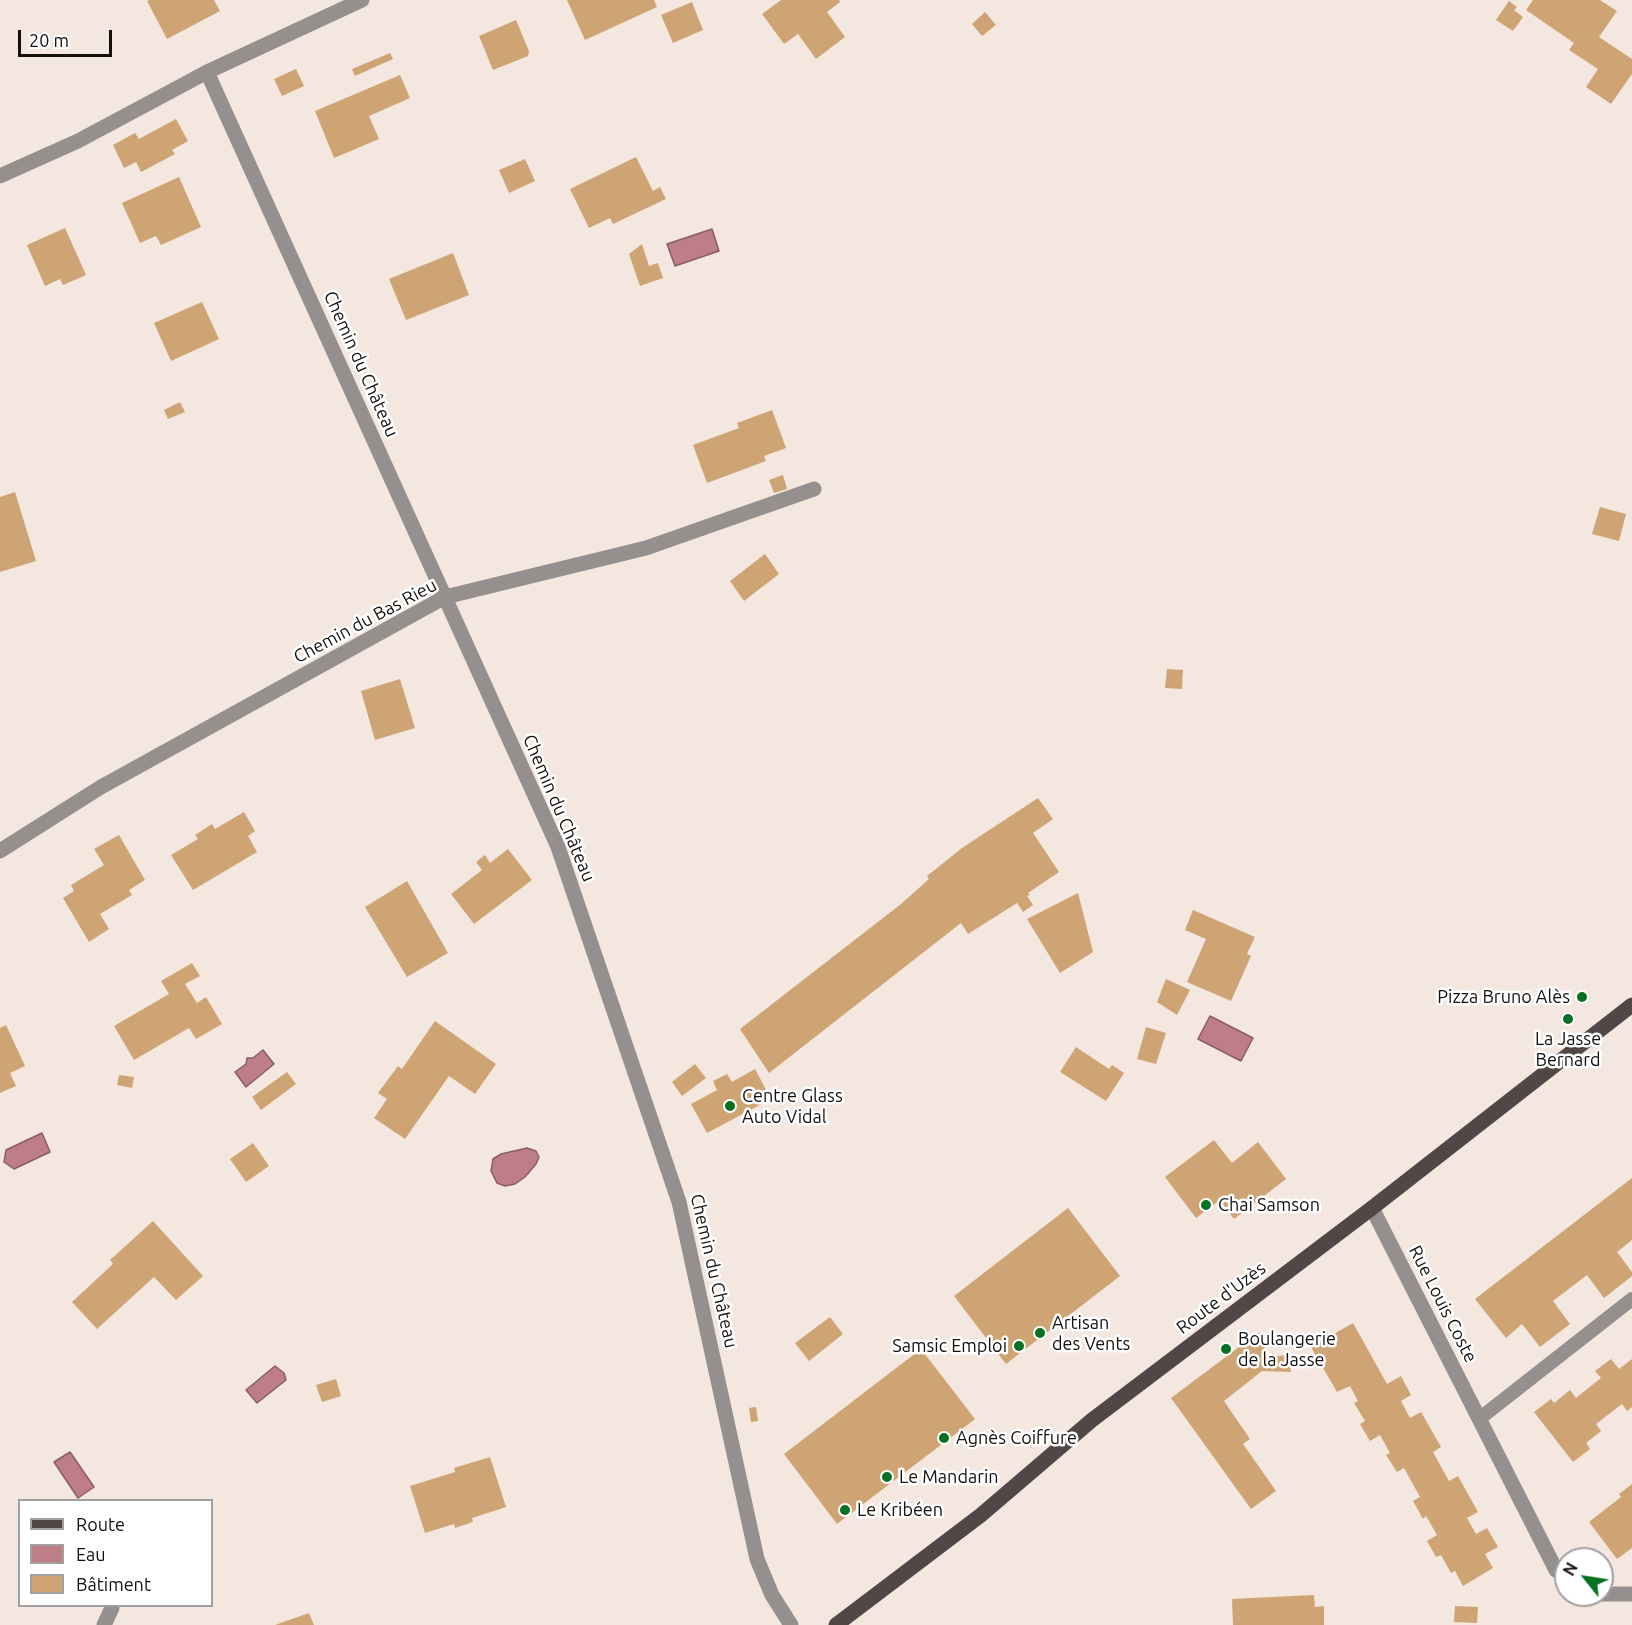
<!DOCTYPE html>
<meta charset="utf-8">
<style>
body{margin:0}
#map{position:relative;width:1632px;height:1625px;overflow:hidden;background:#f3e7e0;font-family:Ubuntu,sans-serif}
canvas{display:block}
.legend{position:absolute;left:18px;top:1499px;width:195px;height:108px;box-sizing:border-box;background:#fff;border:2px solid #a19f9f;margin:0;padding:8px 10px;list-style:none;font-size:18px;color:#14100e}
.legend li{display:flex;align-items:center;gap:12px;height:30px}
.legend b{width:30px;border:2px solid #a19f9f}
.north{position:absolute;left:1554px;top:1547px;width:60px;height:60px;box-sizing:border-box;background:#fff;border:2px solid #a19f9f;border-radius:50%;rotate:300deg;font-size:16px;font-weight:700;line-height:24px;text-align:center;color:#14100e}
.north::after{content:'';display:block;margin:auto;width:21px;height:27px;background:#067123;clip-path:polygon(50% 0,100% 100%,50% 72%,0 100%)}
.scale{position:absolute;left:18px;top:30px;width:94px;height:27px;box-sizing:border-box;border:3px solid #14100e;border-top:0;padding-left:8px;font-size:18px;line-height:21px;white-space:nowrap;color:#14100e;-webkit-text-stroke:4px #fff;paint-order:stroke}
</style>
<div id="map">
<canvas width="1632" height="1625"></canvas>
<ul class="legend">
<li><b style="height:8px;background:#514746"></b>Route</li>
<li><b style="height:16px;background:#bd7e87"></b>Eau</li>
<li><b style="height:16px;background:#cea475"></b>Bâtiment</li>
</ul>
<div class="north">N</div>
<div class="scale">20 m</div>
</div>
<script>
const g = document.querySelector('canvas').getContext('2d');
g.lineJoin = 'round';
function fillPath(path, color) {
  g.fillStyle = color;
  g.fill(path, 'evenodd');
}
function toPath(rows) {
  const path = new Path2D();
  for (const r of rows) {
    path.moveTo(r[0], r[1]);
    for (let i = 2; i < r.length; i += 2) path.lineTo(r[i], r[i + 1]);
  }
  return path;
}
function trace(path, color, width, dash) {
  g.strokeStyle = color;
  g.lineWidth = width;
  g.lineCap = dash ? 'butt' : 'round';
  g.setLineDash(dash || []);
  g.stroke(path);
}
function write(font, color, halo, rows, align = 'center') {
  g.font = font + ' Ubuntu,sans-serif';
  g.lineWidth = 5;
  g.setLineDash([]);
  g.textBaseline = 'middle';
  g.strokeStyle = halo;
  g.fillStyle = color;
  for (const [text, x, y, turn = 0] of rows) {
    g.save();
    g.translate(x, y);
    g.rotate((+turn || 0) * Math.PI / 180);
    g.textAlign = isNaN(turn) ? turn : align;
    if (halo) g.strokeText(text, 0, 0);
    g.fillText(text, 0, 0);
    g.restore();
  }
}
const water = toPath([
 [712,229,719,251,675,266,667,244,712,229],
 [1210,1016,1253,1038,1241,1061,1198,1039,1210,1016],
 [263,1050,274,1064,246,1087,235,1072,246,1064,247,1058,253,1058,263,1050],
 [42,1133,50,1152,14,1169,4,1162,6,1150,42,1133],
 [527,1148,536,1151,539,1157,536,1164,525,1177,515,1184,505,1186,497,1183,491,1171,493,1159,501,1154,527,1148],
 [275,1366,284,1373,286,1380,257,1403,246,1390,275,1366],
 [70,1452,94,1487,78,1498,54,1462,70,1452]
]);
fillPath(water, '#bd7e87');
trace(water, '#8a5d63', 1.5);
fillPath(toPath([
 [150,0,214,0,220,11,167,39,147,1],
 [567,0,654,0,657,7,585,40],
 [781,0,839,0,840,2,827,12,845,37,816,59,798,34,784,44,762,14],
 [1533,0,1600,0,1617,11,1599,37,1632,59,1632,74,1611,104,1586,87,1598,69,1569,50,1574,43,1526,10],
 [1509,1,1517,7,1514,10,1523,17,1513,31,1496,20],
 [692,2,703,30,673,43,661,15],
 [985,12,996,25,982,36,972,24],
 [516,20,529,51,528,56,493,70,479,36],
 [390,53,393,59,355,76,352,69],
 [296,69,304,86,282,96,274,79],
 [400,75,410,98,369,116,379,139,334,158,315,111],
 [176,119,188,141,172,150,175,154,141,172,136,162,124,168,113,145,135,133,139,139],
 [636,157,653,191,660,187,666,199,613,224,610,218,589,228,570,189],
 [525,159,535,181,509,193,499,170],
 [179,177,201,227,161,245,156,236,140,243,122,203],
 [65,228,86,275,63,285,60,279,45,286,27,245],
 [642,244,649,266,658,263,663,278,640,286,629,254],
 [453,253,469,295,406,320,389,279],
 [202,302,219,339,171,361,154,323],
 [180,402,185,412,168,419,164,410],
 [772,410,786,448,764,456,766,461,707,483,693,445,739,428,737,423],
 [783,475,787,489,774,493,769,480],
 [15,492,36,561,0,572,0,497],
 [1600,507,1626,514,1619,541,1592,534],
 [765,554,779,574,744,601,730,581],
 [1167,669,1183,670,1182,689,1165,688],
 [400,679,415,728,375,740,361,691],
 [1038,798,1053,819,1033,833,1059,872,1028,893,1030,895,1027,896,1033,905,1023,912,1017,903,968,934,961,923,769,1073,740,1029,901,904,929,879,927,876,962,848],
 [244,812,255,831,248,836,257,852,193,890,171,855,198,839,195,835,212,824,215,829],
 [119,835,145,880,129,890,132,895,100,914,109,929,89,942,63,898,74,891,71,885,104,865,94,849],
 [508,849,532,880,474,924,451,894,482,870,476,862,485,855,490,863],
 [407,881,448,953,407,977,365,907],
 [1078,893,1093,952,1060,973,1027,919],
 [1193,910,1255,937,1247,954,1251,956,1231,1001,1187,982,1206,939,1185,930],
 [192,963,200,976,185,984,197,1003,206,997,222,1024,196,1039,189,1028,134,1060,114,1026,169,994,161,981],
 [1166,979,1190,990,1177,1015,1157,1002],
 [435,1021,496,1064,475,1094,449,1076,405,1139,374,1118,387,1099,378,1093,398,1066,402,1069],
 [6,1025,25,1066,10,1073,16,1086,0,1093,0,1028],
 [1146,1027,1166,1033,1156,1064,1137,1059],
 [1076,1047,1109,1069,1112,1065,1124,1073,1106,1101,1060,1072],
 [695,1064,706,1078,682,1096,672,1082],
 [755,1069,771,1099,707,1133,691,1104,717,1090,713,1081,727,1074,732,1082],
 [287,1072,296,1084,261,1110,252,1097],
 [119,1075,134,1077,132,1088,117,1085],
 [1214,1140,1232,1163,1258,1142,1286,1179,1234,1219,1220,1200,1196,1218,1165,1177],
 [253,1143,269,1166,246,1182,230,1159],
 [1632,1178,1632,1240,1617,1252,1632,1272,1632,1276,1604,1298,1587,1275,1553,1301,1570,1324,1540,1347,1522,1324,1506,1338,1475,1299],
 [1068,1208,1120,1276,1006,1364,954,1296],
 [153,1221,203,1276,176,1300,154,1277,97,1329,72,1302,113,1264,110,1260],
 [830,1317,843,1334,809,1361,795,1343],
 [1353,1323,1387,1384,1401,1376,1411,1395,1401,1401,1410,1418,1421,1412,1441,1447,1433,1452,1449,1481,1458,1476,1478,1512,1467,1518,1476,1534,1487,1528,1498,1547,1485,1554,1493,1568,1463,1586,1455,1571,1451,1573,1441,1555,1436,1557,1427,1541,1437,1535,1426,1516,1423,1519,1413,1501,1420,1497,1404,1468,1397,1472,1386,1455,1390,1453,1380,1435,1370,1441,1360,1424,1365,1421,1354,1403,1358,1401,1350,1386,1337,1392,1311,1347],
 [1259,1332,1268,1357,1288,1355,1291,1372,1262,1371,1224,1401,1250,1439,1243,1444,1276,1491,1251,1509,1171,1398],
 [921,1349,975,1419,837,1524,784,1454],
 [1611,1359,1619,1369,1632,1359,1632,1407,1627,1411,1622,1404,1596,1424,1601,1431,1586,1443,1590,1449,1573,1462,1534,1412,1551,1399,1554,1403,1570,1390,1576,1398,1601,1378,1595,1371],
 [336,1379,341,1396,322,1402,316,1385],
 [756,1407,758,1421,751,1422,749,1408],
 [490,1457,506,1507,472,1518,473,1522,455,1528,454,1524,425,1533,410,1486,455,1472,454,1468],
 [1632,1484,1632,1548,1617,1559,1589,1522,1621,1497,1619,1494],
 [1314,1595,1315,1607,1324,1606,1324,1625,1233,1625,1232,1599],
 [1455,1606,1478,1607,1477,1623,1454,1622],
 [309,1613,314,1625,275,1625]
]), '#cea475');
trace(toPath([
 [1479,1419,1632,1299]
]), '#958f8e', 14);
trace(toPath([
 [207,72,558,847,679,1202,757,1559,772,1595,791,1625],
 [0,851,101,787,445,597,646,548,814,489],
 [1372,1208,1556,1570,1566,1576],
 [1602,1594,1632,1594],
 [104,1625,112,1608]
]), '#958f8e', 15);
trace(toPath([
 [0,176,78,141,207,72,362,0]
]), '#958f8e', 15);
trace(toPath([
 [836,1625,981,1515,1092,1420,1372,1208,1632,1005]
]), '#514746', 15);
for (const [x, y, r, color] of [
 [1582,997,6,"#067123"],
 [1568,1019,6,"#067123"],
 [730,1106,6,"#067123"],
 [1206,1205,6,"#067123"],
 [1040,1333,6,"#067123"],
 [1019,1346,6,"#067123"],
 [1226,1349,6,"#067123"],
 [944,1438,6,"#067123"],
 [887,1477,6,"#067123"],
 [845,1510,6,"#067123"]
]) {
  const dot = new Path2D();
  dot.arc(x, y, r, 0, 2 * Math.PI);
  g.fillStyle = color;
  g.fill(dot);
  trace(dot, '#fff', 2);
}
write('18px', '#14100e', '#fff', [
 ["Chemin du Château",361,364,66],
 ["Chemin du Bas Rieu",365,621,-28],
 ["Chemin du Château",559,808,67],
 ["Chemin du Château",714,1271,77],
 ["Route d'Uzès",1221,1298,-37],
 ["Rue Louis Coste",1443,1304,63]
]);
write('18px', '#14100e', '#fff', [
 ["Pizza Bruno Alès",1570,997,"right"],
 ["La Jasse",1568,1039,"center"],
 ["Bernard",1568,1060,"center"],
 ["Centre Glass",742,1096],
 ["Auto Vidal",742,1117],
 ["Chai Samson",1218,1205],
 ["Artisan",1052,1323],
 ["des Vents",1052,1344],
 ["Boulangerie",1238,1339],
 ["de la Jasse",1238,1360],
 ["Samsic Emploi",1007,1346,"right"],
 ["Agnès Coiffure",956,1438],
 ["Le Mandarin",899,1477],
 ["Le Kribéen",857,1510]
], 'left');
</script>
